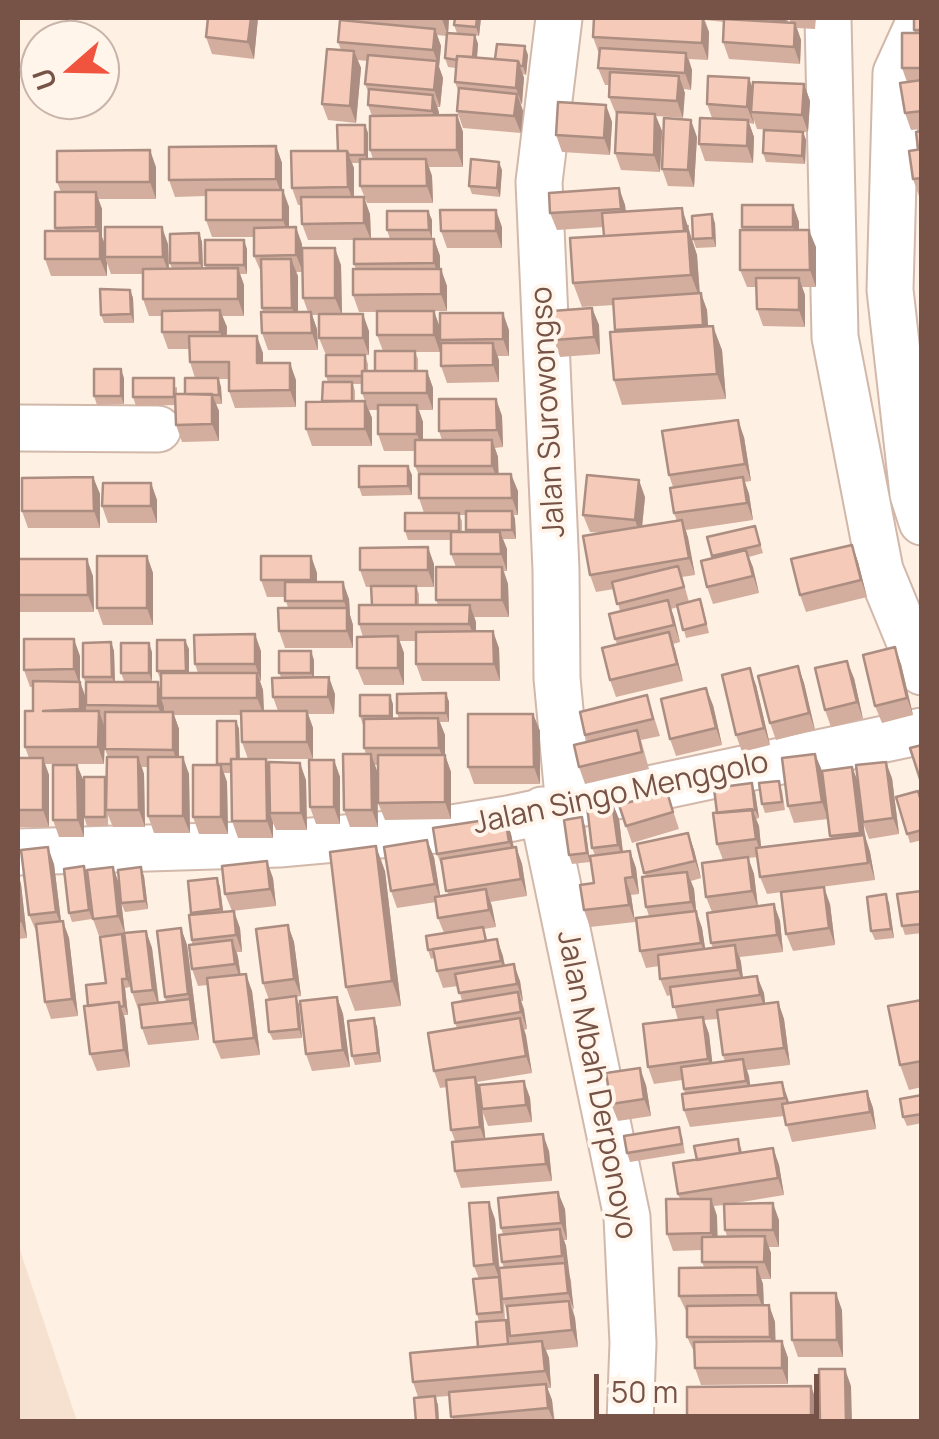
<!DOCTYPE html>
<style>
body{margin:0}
#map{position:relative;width:939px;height:1439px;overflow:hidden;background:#fef0e2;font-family:Manrope,sans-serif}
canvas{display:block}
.frame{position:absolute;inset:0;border:20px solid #775347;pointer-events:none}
.north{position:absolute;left:20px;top:20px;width:100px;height:100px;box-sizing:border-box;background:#fff5ea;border:2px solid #c9b4a9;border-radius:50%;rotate:250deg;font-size:28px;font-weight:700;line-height:40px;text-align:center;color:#775347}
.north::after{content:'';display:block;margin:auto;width:35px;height:45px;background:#f0543f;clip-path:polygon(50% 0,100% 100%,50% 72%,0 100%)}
.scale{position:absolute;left:594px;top:1374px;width:225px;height:45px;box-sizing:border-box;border:5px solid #775347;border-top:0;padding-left:12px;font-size:30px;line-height:35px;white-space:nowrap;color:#775347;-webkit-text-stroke:8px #fff5ea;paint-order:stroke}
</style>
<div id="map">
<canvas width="939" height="1439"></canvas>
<div class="frame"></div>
<div class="north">U</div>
<div class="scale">50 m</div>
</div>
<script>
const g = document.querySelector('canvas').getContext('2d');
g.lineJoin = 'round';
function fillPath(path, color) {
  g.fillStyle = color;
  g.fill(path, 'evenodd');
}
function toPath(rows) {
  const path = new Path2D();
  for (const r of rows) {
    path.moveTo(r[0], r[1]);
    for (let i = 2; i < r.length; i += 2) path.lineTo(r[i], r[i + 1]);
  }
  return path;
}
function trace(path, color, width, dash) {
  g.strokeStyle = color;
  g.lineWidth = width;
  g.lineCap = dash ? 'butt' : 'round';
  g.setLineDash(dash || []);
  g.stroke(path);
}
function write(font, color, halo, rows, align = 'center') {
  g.font = font + ' Manrope,sans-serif';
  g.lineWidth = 8;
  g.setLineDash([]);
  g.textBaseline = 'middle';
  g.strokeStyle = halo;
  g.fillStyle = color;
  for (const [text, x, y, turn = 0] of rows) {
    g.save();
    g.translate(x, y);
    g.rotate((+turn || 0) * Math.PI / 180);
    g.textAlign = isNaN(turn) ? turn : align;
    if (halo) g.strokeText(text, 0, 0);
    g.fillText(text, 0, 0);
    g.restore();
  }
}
fillPath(toPath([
 [18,1244,77,1421,18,1421]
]), '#f6e1d0');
const minor = toPath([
 [559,18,539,182,556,570,557,678,569,807],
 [828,18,835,337,880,570,922,672],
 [921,18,896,73,890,290,913,494,922,522],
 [18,428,158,429],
 [542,810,627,1217,633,1343,630,1422],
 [18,852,279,844,446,829,508,819,922,731]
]);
trace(minor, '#d2b8ab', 49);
trace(minor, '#fff', 45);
fillPath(toPath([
 [258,18,254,59,212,54,206,37],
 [339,18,449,18,448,33,457,33,454,25,455,18,481,18,479,36,475,35,478,44,477,57,495,59,528,55,526,75,523,74,524,78,521,105,523,111,521,133,463,128,457,111,459,93,455,82,456,68,448,67,445,58,447,36,437,35,441,46,439,67,443,78,440,107,437,107,439,116,457,115,463,132,463,167,429,167,432,176,433,203,367,203,360,186,360,163,352,163,354,168,354,197,370,214,371,239,390,239,387,230,428,211,432,220,432,239,434,239,440,256,440,269,447,286,447,311,434,311,440,328,509,330,509,356,498,356,499,382,447,383,441,366,440,340,440,352,415,352,418,359,418,371,427,371,433,388,433,410,419,410,423,422,423,440,442,440,439,431,496,399,502,416,503,447,495,448,498,457,498,474,518,491,518,515,514,515,515,519,516,539,503,539,507,549,507,571,504,571,508,584,509,617,474,617,476,622,476,631,499,648,500,681,422,681,416,664,416,641,399,641,404,653,404,685,364,685,357,668,363,637,359,624,372,605,371,587,366,587,360,570,434,564,434,587,416,587,419,594,419,605,438,605,436,600,456,567,451,554,451,540,408,540,405,531,424,513,419,498,419,475,415,466,415,451,384,451,378,434,378,410,369,410,372,418,372,446,312,446,306,429,323,402,328,382,326,376,365,355,368,364,368,371,375,371,383,351,377,335,377,312,359,312,353,295,356,269,354,264,354,240,308,240,302,224,301,205,298,205,292,188,338,151,365,125,368,133,368,159,373,159,370,150,372,116,368,105,369,94,365,84,367,61,358,60,361,68,356,123,328,120,322,104,341,50,338,42,340,21],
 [353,384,362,384,362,393,365,401,355,401,355,391],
 [459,515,466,515,467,532,462,532,462,521],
 [594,18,726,18,726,19,759,21,758,18,788,18,788,23,791,23,789,18,816,18,815,29,797,28,801,40,800,64,729,59,723,42,724,22,705,20,709,32,708,60,689,59,692,70,691,90,684,89,683,118,656,116,662,131,660,172,621,170,615,153,616,114,609,97,610,85,605,85,598,68,599,54,593,37],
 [922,18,922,129,911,130,905,113,907,82,902,68,915,33,914,30],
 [749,78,752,87,804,84,810,101,808,132,803,132,806,140,805,164,766,162,763,153,789,131,757,129,754,120,754,124,749,123,754,137,753,163,705,161,699,144,712,118,707,104],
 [606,105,612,122,610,155,562,152,556,135],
 [922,131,922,196,919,196,913,179],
 [697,137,694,187,668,186,662,169],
 [276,146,282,163,282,190,289,207,289,227,296,227,302,248,341,265,342,314,369,331,369,355,326,355,319,338,319,315,312,315,317,329,318,350,268,350,262,333,263,312,262,308,261,272,254,256,254,237,212,237,206,220,206,196,175,197,169,180],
 [296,272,302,272,303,298,308,312,298,312],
 [156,167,156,199,98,199,102,209,102,237,105,243,168,244,169,269,172,269,170,263,199,233,202,242,203,268,206,268,205,265,247,249,247,274,240,274,244,285,244,316,222,316,227,327,227,336,263,353,263,363,296,380,296,407,235,408,229,391,229,379,219,379,221,387,222,404,216,404,219,411,219,441,182,442,176,425,175,405,136,406,133,397,177,387,177,394,185,394,195,378,190,362,189,349,168,349,162,332,162,316,149,316,143,299,143,274,111,274,107,263,107,276,51,276,45,259,56,231,55,228,61,192,57,182],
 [502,170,500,197,472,194,469,186],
 [619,188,625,205,626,212,689,225,689,233,697,255,700,293,707,310,708,326,722,350,726,399,622,405,614,380,616,332,614,305,582,307,573,283,604,236,603,227,557,230,550,213],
 [793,205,799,222,799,230,816,247,816,287,802,287,805,295,805,327,763,326,757,309,757,287,747,287,740,270,742,227],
 [715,223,716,247,696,248,693,239],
 [502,227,502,248,447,248,441,231],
 [130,290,133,298,134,323,104,323,101,315],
 [592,308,599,325,600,354,560,357,554,340],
 [124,378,124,404,97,405,94,396],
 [744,437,751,481,745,482,749,494,753,520,686,530,695,575,682,577,689,602,703,608,709,633,686,638,678,607,671,609,680,642,673,644,683,681,616,697,610,680,617,644,615,639,620,611,614,589,596,592,590,575,603,533,590,532,583,515,645,497,642,527,677,521,674,513,673,487,669,475],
 [412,475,412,495,362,496,359,487],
 [93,477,100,494,100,528,28,528,22,511],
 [151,483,157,500,157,523,108,523,102,506],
 [755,526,763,553,749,557,759,593,713,604,707,587,713,558,707,537],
 [852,545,858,562,867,597,806,612,800,595],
 [147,556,153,573,153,625,103,625,97,608],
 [311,556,317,573,317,582,349,599,350,615,353,625,353,648,285,648,279,631,288,608,285,597,267,597,261,580],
 [18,559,93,576,94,612,20,612,18,606],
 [111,642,114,651,115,682,161,691,161,680,157,671,189,649,189,673,198,673,195,664,261,651,261,681,260,681,263,690,264,711,278,711,273,697,281,677,279,673,314,660,314,677,335,694,334,714,308,714,313,728,313,759,267,759,269,765,306,780,307,830,276,830,273,823,273,838,238,838,232,821,231,773,224,773,227,782,228,834,199,834,193,817,236,721,239,729,240,759,248,759,242,742,241,715,174,715,179,729,179,757,189,774,190,833,154,833,148,816,148,767,142,767,144,774,145,827,113,827,108,815,108,826,87,826,84,817,106,781,108,757,105,749,105,730,104,764,45,764,49,775,49,827,18,827,18,758,29,758,25,747,33,711,33,687,30,687,24,670,80,656,80,682,86,697,86,684,83,677],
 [152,652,152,681,124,681,121,673],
 [901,664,913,715,882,723,875,706],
 [798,666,804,683,815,730,776,740,770,723],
 [854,678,863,719,831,727,825,710],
 [756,685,770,745,742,752,736,735],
 [446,693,449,702,449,722,440,722,445,735,445,755,451,772,451,819,385,820,378,803,378,765,375,765,377,771,378,827,350,827,344,810,366,754,364,748,363,725,360,716,393,704,393,719,399,719,397,713],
 [647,695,660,736,641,740,649,769,585,784,579,767,588,742,585,735],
 [713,705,722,745,676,756,670,739],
 [533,714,540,731,540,784,474,784,468,767],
 [815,754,822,771,852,767,858,783,892,778,899,834,869,839,863,823,865,836,870,852,875,880,767,894,760,877,758,857,748,858,754,874,758,906,774,904,780,921,783,952,740,957,743,978,764,993,765,1004,778,1002,784,1019,790,1065,747,1070,750,1086,788,1099,789,1103,867,1091,873,1108,876,1129,792,1142,784,1116,690,1127,684,1110,685,1094,682,1080,654,1084,648,1067,678,1020,671,995,667,996,660,979,659,966,646,968,640,951,649,916,646,907,646,877,637,844,688,833,694,850,701,878,691,881,694,889,696,911,702,928,705,949,713,948,711,943,712,912,706,897,723,860,717,844,717,813,752,783,755,792,759,818,756,819,759,826,761,848,831,839,828,819,794,823,788,806],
 [718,1019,723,1055,725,1062,712,1063,709,1034,704,1020],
 [334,760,340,777,340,824,316,824,310,807],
 [77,765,84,782,84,837,59,837,53,820],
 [782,790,785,810,765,813,762,804],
 [667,792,679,829,632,843,626,826],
 [896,797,922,802,922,840,910,843],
 [612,802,619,819,623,852,630,851,636,868,639,894,631,895,635,922,590,927,584,910,594,883,595,855,592,848],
 [505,817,511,834,514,848,516,847,522,864,527,896,490,902,496,927,484,929,487,940,497,939,505,965,520,981,523,1001,521,1001,527,1029,524,1030,532,1073,477,1082,480,1089,524,1081,530,1098,532,1122,488,1126,483,1113,485,1139,549,1151,552,1181,461,1188,455,1171,455,1141,451,1130,447,1087,440,1088,434,1071,457,1028,455,1023,462,1001,458,986,443,988,437,971,434,958,431,959,428,950,444,933,438,918,436,902,397,908,391,891,434,857,440,896,448,895,443,870,437,854],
 [585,826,590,862,572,864,569,855],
 [54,864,61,921,69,938,78,1016,51,1019,45,1002,36,931,29,915],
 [84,866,87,875,92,919,72,922,69,913],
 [113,867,119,884,125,933,99,936,93,919],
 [385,871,401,1006,355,1011,346,987],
 [18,874,21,884,27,938,18,939],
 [144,876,148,909,125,912,121,903],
 [217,878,220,887,223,912,240,928,242,952,237,952,241,975,252,991,260,1055,221,1059,214,1042,208,985,198,986,192,969,192,915,188,881],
 [273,878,276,906,232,911,225,894],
 [922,891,922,933,905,935,902,926],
 [889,903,894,938,875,940,871,931],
 [830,904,835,945,793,951,786,934],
 [288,925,294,942,301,996,296,997,299,1005,302,1038,273,1040,269,1032,269,1000,263,983],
 [181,928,187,945,199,1040,148,1045,142,1028,139,1009,138,1009,132,992,146,931,152,948,159,1002,166,1002,165,997],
 [122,934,130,987,125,988,128,1015,124,1015,130,1067,97,1071,90,1054,88,1006,106,983],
 [337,997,343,1014,350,1067,312,1071,306,1054],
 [922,1000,922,1087,909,1090,900,1065],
 [374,1018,377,1027,381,1062,355,1065,352,1056],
 [646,1085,651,1116,618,1121,611,1104],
 [922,1095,922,1123,907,1126,903,1117],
 [682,1136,685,1153,630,1162,627,1153],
 [741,1147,742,1153,773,1148,779,1165,784,1195,730,1204,779,1220,779,1247,768,1247,771,1253,771,1279,761,1279,763,1284,764,1306,769,1305,775,1322,775,1341,782,1341,788,1358,788,1384,701,1385,695,1368,695,1354,687,1337,687,1313,679,1296,704,1267,702,1262,702,1250,673,1251,667,1234,680,1199,678,1194,697,1160],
 [724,1205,725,1230,727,1236,717,1236,717,1216,714,1206],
 [565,1209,567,1240,564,1240,566,1246,568,1272,571,1280,573,1310,575,1318,578,1347,546,1350,549,1358,551,1388,547,1388,552,1400,555,1422,453,1422,449,1396,435,1397,438,1405,439,1422,416,1422,418,1397,413,1382,479,1347,479,1322,477,1314,479,1279,474,1266,495,1219,501,1282,504,1268,502,1262,503,1234,501,1228],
 [504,1303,508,1314,509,1328,505,1320],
 [842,1310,843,1357,798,1357,792,1340]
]), '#d3ae9e');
fillPath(toPath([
 [251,18,258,18,254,59,248,42],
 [442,18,449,18,448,36,442,19],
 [477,18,481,18,479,36,476,27],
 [703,18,709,32,708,60,702,43],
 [795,23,801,40,800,64,794,47],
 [435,29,441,46,439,67,433,50],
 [475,35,478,44,476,70,473,61],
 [525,46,528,55,526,75,523,66],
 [354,51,361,68,356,123,350,106],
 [686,53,692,70,691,90,685,73],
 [437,61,443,78,440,107,434,90],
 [518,61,524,78,522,105,516,88],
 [679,76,685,93,683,118,677,101],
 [749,78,755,95,751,112,754,124,747,107],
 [804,84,810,101,808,132,802,115],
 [517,94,523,111,521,133,514,116],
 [433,95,439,112,438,128,432,111],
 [606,105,612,122,610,155,604,138],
 [655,114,662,131,660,172,654,155],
 [457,115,463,132,463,167,457,150],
 [691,120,697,137,694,187,688,170],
 [748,120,754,137,753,163,747,146],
 [365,125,368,133,368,163,365,155],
 [803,132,806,140,805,164,802,156],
 [276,146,282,163,282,196,276,179],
 [150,150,156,167,156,199,150,182],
 [347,151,354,168,354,204,348,187],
 [426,159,432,176,433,203,427,186],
 [499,162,502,170,500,197,497,188],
 [619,188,625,205,627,226,621,209],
 [283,190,289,207,289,237,283,220],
 [96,192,102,209,102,237,106,248,105,257,107,263,107,276,100,259,100,238,96,227],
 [364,197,370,214,371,240,364,223],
 [793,205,799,222,799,244,793,227],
 [682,208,697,255,700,299,691,275,684,233],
 [496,210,502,227,502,248,496,231],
 [428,211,432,220,432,239,429,230],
 [712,214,715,223,716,247,713,238],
 [162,227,168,244,169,274,163,257],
 [296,227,302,244,303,272,296,255],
 [809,230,816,247,816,287,810,270],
 [199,233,202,242,203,272,200,263],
 [434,239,440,256,440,280,434,263],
 [244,240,247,249,247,274,244,265],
 [335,248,341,265,342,315,335,298],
 [291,259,298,276,298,325,292,308],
 [238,268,244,285,244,316,238,299],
 [441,269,447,286,447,311,441,294],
 [799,278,805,295,805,327,799,310],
 [130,290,133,298,134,323,131,314],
 [701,293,707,310,709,342,703,325],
 [592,308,599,325,600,354,594,337],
 [220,310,227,327,226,349,220,332],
 [434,311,440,328,440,352,434,335],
 [311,312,317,329,318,350,312,333],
 [503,313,509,330,509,356,503,339],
 [363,314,369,331,369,355,363,338],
 [713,326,722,350,726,399,717,374],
 [257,336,263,353,263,380,257,363],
 [493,343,499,360,499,382,493,365],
 [290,363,296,380,296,407,290,390],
 [121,369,124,378,124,404,121,396],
 [427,371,433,388,433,410,427,393],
 [218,378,221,387,222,404,219,395],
 [212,394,219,411,219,441,212,424],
 [496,399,502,416,503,447,497,430],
 [365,401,372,418,372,446,365,429],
 [417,405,423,422,423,451,417,434],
 [738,420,744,437,751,481,745,464],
 [492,440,498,457,499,483,492,466],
 [408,466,412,475,412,495,408,486],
 [511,474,518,491,518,515,512,498],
 [93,477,100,494,100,528,94,511],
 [743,477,749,494,753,520,747,503],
 [639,480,645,497,641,537,635,520],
 [151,483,157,500,157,523,151,506],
 [512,511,515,519,516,539,512,530],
 [682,520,688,537,695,575,689,558],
 [500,532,507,549,507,571,501,554],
 [852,545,858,562,867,597,861,580],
 [428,547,434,564,434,587,428,570],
 [746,550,753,567,759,593,753,576],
 [147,556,153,573,153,625,147,608],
 [311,556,317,573,317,597,311,580],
 [87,559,93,576,94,612,88,595],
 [502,567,508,584,509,617,502,600],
 [343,582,349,599,350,615,353,625,353,648,347,631,347,611,344,601],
 [668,600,674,617,680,642,674,625],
 [470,605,476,622,476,641,469,624],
 [493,631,499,648,500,681,494,664],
 [669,632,675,649,683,681,677,664],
 [255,634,261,651,261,681,255,664],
 [398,636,404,653,404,685,398,668],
 [74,639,80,656,80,683,80,682,86,699,86,726,80,709,80,686,74,669],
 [185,640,189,649,189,680,186,671],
 [111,642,114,651,115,686,112,677],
 [149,643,152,652,152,681,149,673],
 [895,647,901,664,913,715,907,698],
 [311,651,314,660,314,682,311,673],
 [847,661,854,678,863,719,857,702],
 [798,666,804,683,815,730,809,713],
 [750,668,756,685,770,745,764,728],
 [257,673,263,690,264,715,257,698],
 [329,677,335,694,334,714,328,697],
 [158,682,163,698,161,698,164,707,164,723,158,706],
 [706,688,713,705,722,745,716,728],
 [446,693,449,702,449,722,446,713],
 [390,695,393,704,393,724,390,716],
 [99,711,105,728,104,764,98,747],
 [307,711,313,728,313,759,307,742],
 [173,712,179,729,179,767,173,750],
 [533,714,540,731,540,784,534,767],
 [438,718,445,735,445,764,439,748],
 [236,721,239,729,240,773,237,764],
 [371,754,377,771,378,827,372,810],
 [815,754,822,771,828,819,822,802],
 [445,755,451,772,451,819,445,802],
 [138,757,144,774,145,827,139,810],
 [183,757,189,774,190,833,183,816],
 [43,758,49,775,49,827,43,810],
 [266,759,273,776,270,813,273,823,273,838,267,821],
 [334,760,340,777,340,824,334,807],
 [886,762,892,778,899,834,893,818],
 [300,763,306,780,307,830,301,813],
 [77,765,84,782,84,837,78,820],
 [221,765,227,782,228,834,221,817],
 [852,767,859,784,865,836,870,852,875,880,860,833],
 [752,783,755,792,759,818,755,810],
 [612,802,619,819,624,862,618,845],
 [752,809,759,826,762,856,756,839],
 [505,817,511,834,516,859,509,842],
 [582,817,585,826,590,862,587,853],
 [688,833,694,850,701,878,695,861],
 [427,840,434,857,441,901,435,884],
 [376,846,385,871,401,1006,392,981],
 [48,847,54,864,62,929,56,912],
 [516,847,522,864,527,896,521,879],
 [630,851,636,868,639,894,633,877],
 [748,857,754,874,758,908,752,891],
 [267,861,273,878,276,906,270,889],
 [84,866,87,875,92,919,89,910],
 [113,867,119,884,125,933,118,916],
 [141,867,144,876,148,909,145,901],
 [687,872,694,889,697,919,691,902],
 [18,874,21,884,27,938,21,921],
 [217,878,220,887,224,918,221,909],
 [625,878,631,895,635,922,629,905],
 [824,887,830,904,835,945,829,928],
 [486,889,492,906,496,927,489,910],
 [886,894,889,903,894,938,891,929],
 [774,904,780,921,783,952,777,935],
 [234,911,240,928,242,952,236,935],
 [696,911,702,928,707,960,701,943],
 [63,921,69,938,78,1016,72,999],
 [288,925,294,942,301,996,294,979],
 [181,928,187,945,199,1040,193,1023,188,994],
 [146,931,152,948,159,1007,153,990],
 [122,934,125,943,130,987,127,979],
 [497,939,503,956,507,978,501,961],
 [232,940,238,957,241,981,235,964],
 [735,945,741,962,744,987,738,970],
 [514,964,520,981,523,1001,517,984],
 [246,974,252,991,260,1055,254,1038],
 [757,976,764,993,766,1012,760,995],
 [122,979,125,988,128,1015,124,1006],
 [518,992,524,1009,527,1029,521,1012],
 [296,996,299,1005,302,1038,299,1029],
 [337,997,343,1014,350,1067,343,1050],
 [119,1002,125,1019,130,1067,124,1050],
 [778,1002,784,1019,790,1065,784,1048],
 [703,1017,709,1034,714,1076,708,1059],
 [374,1018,377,1027,381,1062,378,1053],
 [520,1018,526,1035,532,1073,526,1056],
 [743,1059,749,1076,752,1098,746,1081],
 [640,1068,646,1085,651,1116,644,1099],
 [475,1077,482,1094,482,1109,486,1144,480,1127],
 [524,1081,530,1098,532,1122,526,1105],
 [782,1082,788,1099,791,1115,785,1098],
 [867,1091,873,1108,876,1129,870,1112],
 [543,1134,549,1151,552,1181,546,1164],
 [773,1148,779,1165,784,1195,778,1178],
 [558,1192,565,1209,567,1240,561,1223],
 [711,1199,717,1216,718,1250,711,1233],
 [489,1202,495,1219,500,1281,494,1264],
 [773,1203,779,1220,779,1247,773,1230],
 [560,1229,566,1246,574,1310,568,1293],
 [765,1236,771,1253,771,1279,764,1262],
 [757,1267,763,1284,764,1312,758,1295],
 [836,1293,842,1310,843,1357,837,1340],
 [569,1301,575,1318,578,1347,572,1330],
 [769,1305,775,1322,776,1354,770,1337],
 [542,1341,549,1358,551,1388,545,1371],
 [782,1341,788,1358,788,1384,782,1368],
 [845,1369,851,1386,852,1422,846,1422],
 [546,1384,552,1400,554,1422,548,1408],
 [811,1386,820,1410,820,1422,811,1422],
 [435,1396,438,1405,439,1422,437,1422]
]), '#ac8d81');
const building = toPath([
 [208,18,251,18,248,42,206,37,208,18],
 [455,18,477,18,476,27,454,25,455,18],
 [594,18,703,18,702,43,593,37,594,18],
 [758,18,785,18,785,20,758,18],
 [914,18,922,18,922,30,914,30,914,18],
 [724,19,795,23,794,47,723,42,724,19],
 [340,20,435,29,433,50,338,42,340,20],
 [447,33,475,35,473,57,457,56,457,60,445,58,447,33],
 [902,33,922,33,922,68,902,68,902,33],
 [497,44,525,46,523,66,520,66,518,61,495,59,497,44],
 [600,48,686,53,685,73,598,68,600,48],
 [327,49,354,51,350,106,322,104,327,49],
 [368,55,437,61,434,90,365,84,368,55],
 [457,56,518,61,516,88,455,82,457,56],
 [610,72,679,76,677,101,609,97,610,72],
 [708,76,749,78,747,107,707,104,708,76],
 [922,80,922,111,905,113,900,83,922,80],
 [753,82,804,84,802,115,751,112,753,82],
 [459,88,517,94,514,116,457,111,459,88],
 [369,89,433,95,432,111,368,105,369,89],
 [558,102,606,105,604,138,556,135,558,102],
 [617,112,655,114,654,155,615,153,617,112],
 [457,115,457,150,370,150,370,116,457,115],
 [664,118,691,120,688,170,662,169,664,118],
 [700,118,748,120,747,146,699,144,700,118],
 [337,125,365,125,365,155,349,155,347,151,338,151,337,125],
 [764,130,803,132,802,156,763,153,764,130],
 [922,131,922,148,918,148,916,132,922,131],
 [276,146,276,179,169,180,169,147,276,146],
 [922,149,922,178,913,179,909,151,922,149],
 [150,150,150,182,57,182,57,151,150,150],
 [291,151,347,151,348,187,292,188,291,151],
 [360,159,426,159,427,186,360,186,360,159],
 [471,159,499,162,497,188,469,186,471,159],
 [619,188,621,209,550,213,549,193,619,188],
 [206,190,283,190,283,220,206,220,206,190],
 [55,192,96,192,96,227,55,228,55,192],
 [301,197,364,197,364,223,302,224,301,197],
 [742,205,793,205,793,227,742,227,742,205],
 [682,208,684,231,604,236,602,213,682,208],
 [440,210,496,210,496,231,441,231,440,210],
 [387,211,428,211,429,230,387,230,387,211],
 [712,214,713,238,693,239,692,216,712,214],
 [105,227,162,227,163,257,105,257,105,227],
 [296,227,296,255,254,256,254,228,296,227],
 [740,230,809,230,810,270,740,270,740,230],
 [45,231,100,231,100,259,45,259,45,231],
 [688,231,691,275,573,283,570,238,688,231],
 [199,233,200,263,170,263,170,234,199,233],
 [354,239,434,239,434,263,354,264,354,239],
 [205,240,244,240,244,265,205,265,205,240],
 [302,248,335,248,335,298,303,298,302,248],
 [261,259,291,259,292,308,262,308,261,259],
 [238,268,238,299,143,299,143,269,238,268],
 [353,269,441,269,441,294,353,295,353,269],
 [756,278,799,278,799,310,757,309,756,278],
 [100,289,130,290,131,314,101,315,100,289],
 [701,293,703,325,615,330,613,299,701,293],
 [592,308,594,337,554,340,552,311,592,308],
 [220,310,220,332,162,332,162,311,220,310],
 [377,311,434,311,434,335,377,335,377,311],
 [261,312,311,312,312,333,262,333,261,312],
 [440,313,503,313,503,339,440,340,440,313],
 [319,314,363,314,363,338,319,338,319,314],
 [713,326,717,374,614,380,610,332,713,326],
 [189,336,257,336,257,363,290,363,290,390,229,391,229,362,190,362,189,336],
 [441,343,493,343,493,365,441,366,441,343],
 [375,351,415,351,415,371,375,371,375,351],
 [326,355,365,355,365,371,362,371,362,376,326,376,326,355],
 [94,369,121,369,121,396,94,396,94,369],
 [362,371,427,371,427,393,362,393,362,371],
 [133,378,174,378,174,397,133,397,133,378],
 [185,378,218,378,219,395,185,394,185,378],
 [323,382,352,382,352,401,322,401,323,382],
 [175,394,212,394,212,424,176,425,175,394],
 [439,399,496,399,497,430,439,431,439,399],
 [365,401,365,429,306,429,306,402,365,401],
 [378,405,417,405,417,434,378,434,378,405],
 [738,420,745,464,669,475,662,431,738,420],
 [415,440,492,440,492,466,415,466,415,440],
 [359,466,408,466,408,486,359,487,359,466],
 [419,474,511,474,512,498,419,498,419,474],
 [587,475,639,480,635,520,583,515,587,475],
 [93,477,94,511,22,511,22,478,93,477],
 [743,477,747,503,674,513,670,488,743,477],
 [103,483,151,483,151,506,102,506,103,483],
 [466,511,512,511,512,530,466,530,466,511],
 [405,513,459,513,459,531,405,531,405,513],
 [682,520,689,558,590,575,583,536,682,520],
 [755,526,760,545,712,556,707,537,755,526],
 [451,532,500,532,501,554,451,554,451,532],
 [852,545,861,580,800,595,791,559,852,545],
 [428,547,428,570,360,570,360,548,428,547],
 [746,550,753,576,707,587,701,561,746,550],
 [97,556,147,556,147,608,97,608,97,556],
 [261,556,311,556,311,580,261,580,261,556],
 [18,559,87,559,88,595,18,595,18,559],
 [678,566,684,587,617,604,612,582,678,566],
 [436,567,502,567,502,600,436,600,436,567],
 [285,582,343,582,344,601,285,601,285,582],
 [371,586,416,586,416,605,372,605,371,586],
 [700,599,706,624,683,630,677,605,700,599],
 [668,600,674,625,615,639,609,614,668,600],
 [359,605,470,605,469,624,359,624,359,605],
 [278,608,347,608,347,631,279,631,278,608],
 [493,631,494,664,416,664,416,632,493,631],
 [669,632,677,664,610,680,602,648,669,632],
 [255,634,255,664,195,664,194,635,255,634],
 [398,636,398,668,357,668,357,637,398,636],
 [24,639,74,639,74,669,24,670,24,639],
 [157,640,185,640,186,671,157,671,157,640],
 [111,642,112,677,83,677,83,643,111,642],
 [121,643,149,643,149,673,121,673,121,643],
 [895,647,907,698,875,706,863,655,895,647],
 [279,651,311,651,311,673,279,673,279,651],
 [847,661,857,702,825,710,815,668,847,661],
 [798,666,809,713,770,723,758,676,798,666],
 [750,668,764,728,736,735,722,675,750,668],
 [161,673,257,673,257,698,161,698,161,673],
 [329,677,328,697,273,697,272,678,329,677],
 [33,681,80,682,80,709,43,711,99,711,98,747,25,747,25,711,33,711,33,681],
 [86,682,158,682,158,706,86,705,86,682],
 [706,688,716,728,670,739,661,699,706,688],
 [446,693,446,713,397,713,397,694,446,693],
 [360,695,390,695,390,716,360,716,360,695],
 [647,695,653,719,585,735,580,712,647,695],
 [241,711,307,711,307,742,242,742,241,711],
 [105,712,173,712,173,750,105,749,105,712],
 [468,714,533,714,534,767,468,767,468,714],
 [438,718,439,748,364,748,364,719,438,718],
 [217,721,236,721,237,759,231,759,231,764,217,764,217,721],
 [637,730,642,752,579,767,574,745,637,730],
 [922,745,922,785,910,748,922,745],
 [343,754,371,754,372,810,344,810,343,754],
 [815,754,822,802,788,806,782,758,815,754],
 [378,755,445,755,445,802,378,803,378,755],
 [107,757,138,757,139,810,106,810,107,757],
 [148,757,183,757,183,816,148,816,148,757],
 [18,758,43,758,43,810,18,810,18,758],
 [231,759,266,759,267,821,232,821,231,759],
 [309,760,334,760,334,807,310,807,309,760],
 [269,762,300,763,301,813,270,813,269,762],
 [886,762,893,818,863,822,856,765,886,762],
 [53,765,77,765,78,820,53,820,53,765],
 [193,765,221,765,221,817,193,817,193,765],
 [852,767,860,833,830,836,822,771,852,767],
 [84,777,105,777,105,817,84,817,84,777],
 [779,781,782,802,762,804,759,783,779,781],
 [752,783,755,810,717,813,714,788,752,783],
 [918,791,922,804,922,830,907,834,896,797,918,791],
 [667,792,673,812,626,826,619,805,667,792],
 [612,802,618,845,592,848,587,806,612,802],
 [752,809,756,839,717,844,713,813,752,809],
 [505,817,509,842,437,854,433,828,505,817],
 [582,817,587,853,569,855,564,820,582,817],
 [688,833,695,861,644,873,637,844,688,833],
 [864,835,868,863,760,877,756,848,864,835],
 [427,840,435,884,391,891,384,847,427,840],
 [376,846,392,981,346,987,330,852,376,846],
 [48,847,56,912,29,915,21,850,48,847],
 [516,847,521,879,446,891,441,859,516,847],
 [630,851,633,877,625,878,629,905,584,910,580,885,594,883,590,856,630,851],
 [748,857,752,891,706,897,702,863,748,857],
 [267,861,270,889,225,894,222,866,267,861],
 [84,866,89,910,69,913,64,869,84,866],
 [113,867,118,916,93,919,87,870,113,867],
 [141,867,145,901,121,903,118,870,141,867],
 [687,872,691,902,646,907,642,877,687,872],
 [217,878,221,909,191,913,188,881,217,878],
 [824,887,829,928,786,934,781,892,824,887],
 [18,889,21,921,18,921,18,889],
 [486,889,489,910,438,918,435,897,486,889],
 [922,891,922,924,902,926,897,894,922,891],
 [886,894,891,929,871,931,867,897,886,894],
 [774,904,777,935,711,943,707,913,774,904],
 [234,911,236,935,192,940,189,915,234,911],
 [696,911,701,943,640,951,636,918,696,911],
 [63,921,72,999,45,1002,36,924,63,921],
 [288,925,294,979,263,983,256,929,288,925],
 [483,927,486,941,428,950,426,936,483,927],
 [181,928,188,994,165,997,157,931,181,928],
 [146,931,153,990,132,992,124,933,146,931],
 [122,934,127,979,122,979,124,1006,120,1007,119,1002,88,1006,86,985,106,983,100,937,122,934],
 [497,939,501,961,437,971,433,949,497,939],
 [232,940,235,964,192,969,189,945,232,940],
 [735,945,738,970,660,979,658,955,735,945],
 [514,964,517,984,459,993,455,974,514,964],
 [246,974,254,1038,214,1042,207,978,246,974],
 [757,976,760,995,673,1007,670,987,757,976],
 [518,992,521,1012,455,1023,452,1003,518,992],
 [296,996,299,1029,269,1032,266,1000,296,996],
 [337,997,343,1050,306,1054,300,1001,337,997],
 [190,999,193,1023,142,1028,139,1005,190,999],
 [922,1000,922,1061,900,1065,888,1006,922,1000],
 [119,1002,124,1050,90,1054,84,1006,119,1002],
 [778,1002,784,1048,723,1055,717,1010,778,1002],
 [703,1017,708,1059,648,1067,643,1024,703,1017],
 [374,1018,378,1053,352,1056,348,1021,374,1018],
 [520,1018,526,1056,434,1071,428,1033,520,1018],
 [743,1059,746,1081,684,1089,681,1067,743,1059],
 [640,1068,644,1099,611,1104,606,1073,640,1068],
 [475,1077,480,1127,451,1130,446,1080,475,1077],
 [524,1081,526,1105,482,1109,479,1085,524,1081],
 [782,1082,785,1098,684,1110,682,1094,782,1082],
 [867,1091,870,1112,786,1125,782,1104,867,1091],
 [922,1095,922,1114,903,1117,900,1099,922,1095],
 [679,1127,682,1144,627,1153,624,1136,679,1127],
 [543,1134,546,1164,455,1171,452,1142,543,1134],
 [738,1139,740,1153,697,1160,694,1146,738,1139],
 [773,1148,778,1178,678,1194,673,1163,773,1148],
 [558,1192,561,1223,501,1228,498,1198,558,1192],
 [666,1199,711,1199,711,1233,667,1234,666,1199],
 [489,1202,494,1264,474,1266,469,1203,489,1202],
 [773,1203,773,1230,725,1230,724,1204,773,1203],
 [560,1229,562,1256,502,1262,499,1235,560,1229],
 [765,1236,764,1262,702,1262,702,1237,765,1236],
 [565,1263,568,1293,502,1299,499,1268,565,1263],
 [757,1267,758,1295,679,1296,679,1268,757,1267],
 [499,1277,502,1312,477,1314,473,1279,499,1277],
 [791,1293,836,1293,837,1340,792,1340,791,1293],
 [569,1301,572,1330,510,1336,507,1306,569,1301],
 [769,1305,770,1337,687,1337,687,1306,769,1305],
 [506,1320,508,1344,478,1347,476,1322,506,1320],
 [542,1341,545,1371,413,1382,410,1353,542,1341],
 [782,1341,782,1368,695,1368,694,1342,782,1341],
 [819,1369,845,1369,846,1422,820,1422,819,1369],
 [546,1384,548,1408,451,1417,449,1392,546,1384],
 [811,1386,811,1422,687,1422,687,1387,811,1386],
 [435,1396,437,1422,416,1422,414,1398,435,1396]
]);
fillPath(building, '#f5cab8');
trace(building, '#ac8d81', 2.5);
write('30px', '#775347', '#fff5ea', [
 ["Jalan Surowongso",549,412,-93],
 ["Jalan Singo Menggolo",621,794,-12],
 ["Jalan Mbah Derponoyo",596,1085,79]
]);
</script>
